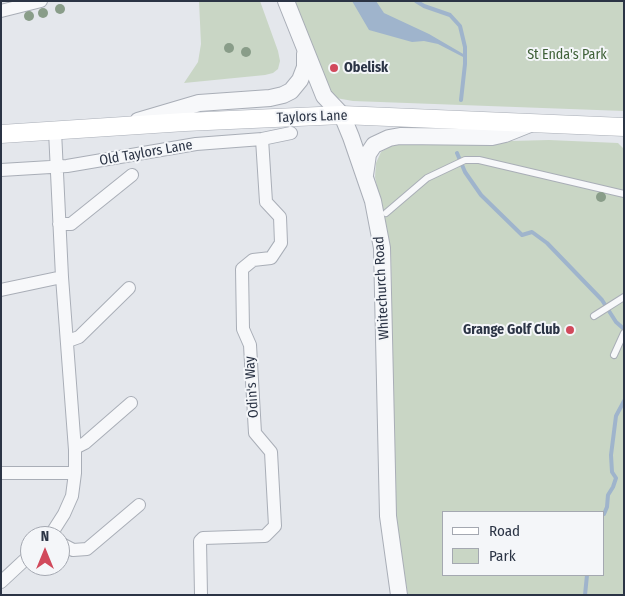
<!DOCTYPE html>
<style>
body{margin:0}
#map{position:relative;width:625px;height:596px;overflow:hidden;background:#e4e7ec;font-family:"Fira Sans Condensed",sans-serif}
canvas{display:block}
.frame{position:absolute;inset:0;border:2px solid #2b3445;pointer-events:none}
.legend{position:absolute;left:442px;top:511px;width:162px;height:65px;box-sizing:border-box;background:#f4f6f9;border:1px solid #a4a8b1;margin:0;padding:6px 9px;list-style:none;font-size:15px;color:#2b3445}
.legend li{display:flex;align-items:center;gap:10px;height:25px}
.legend b{width:25px;border:1px solid #a4a8b1}
.north{position:absolute;left:20px;top:526px;width:50px;height:50px;box-sizing:border-box;background:#f4f6f9;border:1px solid #a4a8b1;border-radius:50%;rotate:0deg;font-size:14px;font-weight:700;line-height:20px;text-align:center;color:#2b3445}
.north::after{content:'';display:block;margin:auto;width:18px;height:22px;background:#d1495b;clip-path:polygon(50% 0,100% 100%,50% 72%,0 100%)}
</style>
<div id="map">
<canvas width="625" height="596"></canvas>
<div class="frame"></div>
<ul class="legend">
<li><b style="height:6px;background:#fff"></b>Road</li>
<li><b style="height:14px;background:#c9d6c5"></b>Park</li>
</ul>
<div class="north">N</div>
</div>
<script>
const g = document.querySelector('canvas').getContext('2d');
g.lineJoin = 'round';
function fillPath(path, color) {
  g.fillStyle = color;
  g.fill(path, 'evenodd');
}
function toPath(rows) {
  const path = new Path2D();
  for (const r of rows) {
    path.moveTo(r[0], r[1]);
    for (let i = 2; i < r.length; i += 2) path.lineTo(r[i], r[i + 1]);
  }
  return path;
}
function trace(path, color, width, dash) {
  g.strokeStyle = color;
  g.lineWidth = width;
  g.lineCap = dash ? 'butt' : 'round';
  g.setLineDash(dash || []);
  g.stroke(path);
}
function write(font, color, halo, rows, align = 'center') {
  g.font = font + ' "Fira Sans Condensed",sans-serif';
  g.lineWidth = 4;
  g.setLineDash([]);
  g.textBaseline = 'middle';
  g.strokeStyle = halo;
  g.fillStyle = color;
  for (const [text, x, y, turn = 0] of rows) {
    g.save();
    g.translate(x, y);
    g.rotate((+turn || 0) * Math.PI / 180);
    g.textAlign = isNaN(turn) ? turn : align;
    if (halo) g.strokeText(text, 0, 0);
    g.fillText(text, 0, 0);
    g.restore();
  }
}
fillPath(toPath([
 [199,1,260,1,278,51,280,61,278,69,273,73,265,75,184,83,198,62,201,44],
 [291,1,624,1,624,111,353,101,336,98,331,92,311,51],
 [549,140,618,143,624,149,624,595,408,595,395,520,391,253,375,177,376,163,381,152,394,144],
 [444,512,604,512,604,575,444,575]
]), '#c9d6c5');
fillPath(toPath([
 [352,1,376,1,384,13,429,34,465,55,465,58,438,44,424,41,412,42,369,30]
]), '#9fb4cc');
trace(toPath([
 [416,1,424,6,450,15,460,26,465,47,465,64,461,100],
 [457,153,465,172,481,195,522,235,532,232,547,243,602,300,616,322,624,329],
 [604,514,607,507,608,495,613,487,616,478,612,472,611,455,616,416,624,401],
 [585,595,587,575]
]), '#9fb4cc', 4);
const service = toPath([
 [386,213,427,178,465,160,479,160,624,194],
 [594,316,624,297],
 [614,355,624,333]
]);
const minor = toPath([
 [1,11,41,1],
 [1,170,67,166,196,144,262,139,291,133],
 [59,224,71,224,132,175],
 [1,290,62,277],
 [68,341,79,337,129,288],
 [75,448,85,443,131,403],
 [1,473,75,473],
 [50,536,64,514,72,496,75,473,75,450,62,277,55,131],
 [60,543,73,550,87,549,139,505],
 [1,582,30,555],
 [201,595,200,541,203,538,265,536,275,526,271,452,255,433,250,345,243,329,242,269,253,260,271,258,281,243,280,217,266,202,262,139]
]);
const tertiary = toPath([
 [286,1,324,96,342,115,351,137,373,201,382,248,388,516,399,595],
 [138,121,199,103,270,98,283,95,291,91,300,80,305,67,305,54],
 [365,175,368,154,374,145,389,138,400,136,492,137,505,134,530,124]
]);
const secondary = toPath([
 [1,134,185,122,342,115,624,127]
]);
trace(service, '#a9aeb7', 8);
trace(minor, '#a9aeb7', 14);
trace(tertiary, '#a9aeb7', 18);
trace(secondary, '#a9aeb7', 19);
trace(service, '#f7f8fa', 6);
trace(minor, '#f7f8fa', 12);
trace(tertiary, '#f7f8fa', 16);
trace(secondary, '#fff', 18);
g.fillStyle = '#899d89';
for (const [x, y] of [
 [60,9],
 [43,13],
 [29,16],
 [229,48],
 [246,52],
 [601,197]
]) {
  g.beginPath();
  g.arc(x, y, 5, 0, 2 * Math.PI);
  g.fill();
}
for (const [x, y, r, color] of [
 [334,68,5,"#d1495b"],
 [570,330,5,"#d1495b"]
]) {
  const dot = new Path2D();
  dot.arc(x, y, r, 0, 2 * Math.PI);
  g.fillStyle = color;
  g.fill(dot);
  trace(dot, '#f4f6f9', 2);
}
write('14px', '#3f6138', '#f4f6f9', [
 ["St Enda's Park",567,55]
]);
write('bold 14px', '#2b3445', '#f4f6f9', [
 ["Obelisk",344,68],
 ["Grange Golf Club",560,330,"right"]
], 'left');
write('14px', '#2b3445', '#f4f6f9', [
 ["Taylors Lane",312,117,-2],
 ["Old Taylors Lane",146,153,-10],
 ["Whitechurch Road",382,288,-93],
 ["Odin's Way",252,387,-94]
]);
</script>
